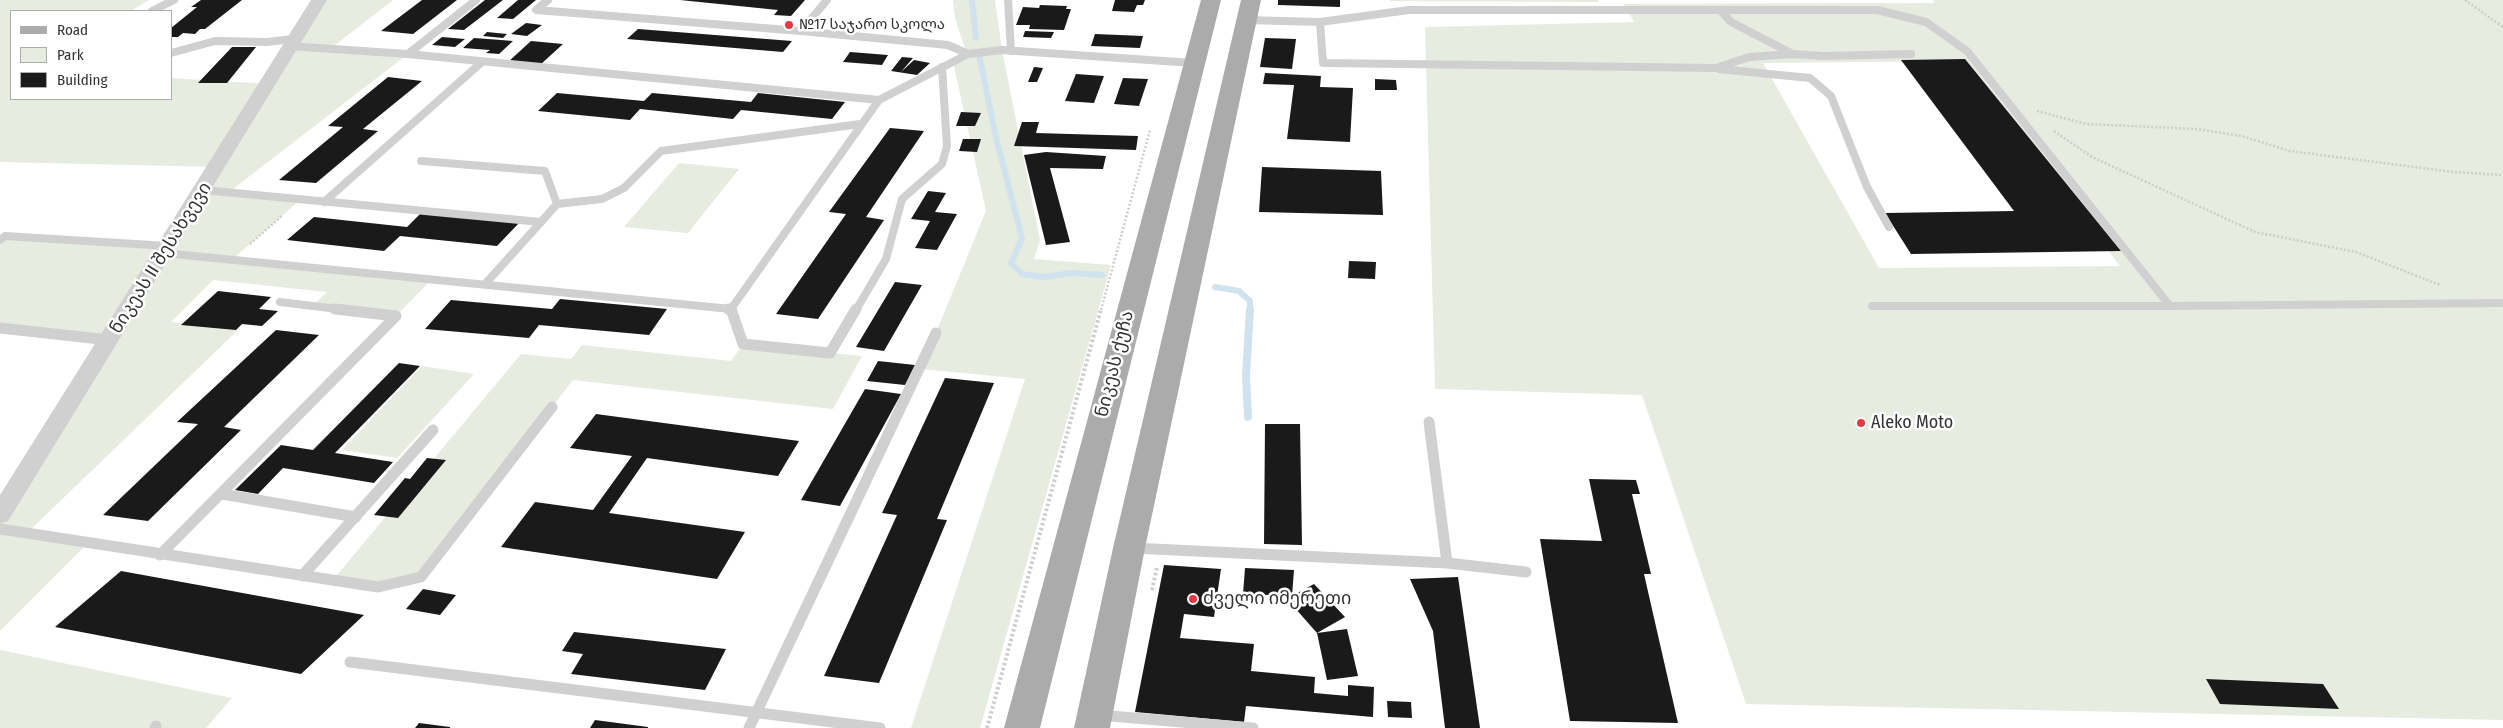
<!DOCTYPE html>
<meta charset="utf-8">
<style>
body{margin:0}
#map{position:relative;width:2503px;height:728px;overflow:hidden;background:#fff;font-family:"Fira Sans Condensed",sans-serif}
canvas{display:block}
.legend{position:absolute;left:10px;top:10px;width:162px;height:90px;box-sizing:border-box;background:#fff;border:1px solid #adadad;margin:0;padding:6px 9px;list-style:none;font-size:15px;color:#333}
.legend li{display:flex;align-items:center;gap:10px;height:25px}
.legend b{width:25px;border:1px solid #adadad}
</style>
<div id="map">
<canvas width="2503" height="728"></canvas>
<ul class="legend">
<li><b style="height:6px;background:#ababab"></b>Road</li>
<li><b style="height:14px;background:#e6ecdf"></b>Park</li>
<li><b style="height:14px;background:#1a1a1a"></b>Building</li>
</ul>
</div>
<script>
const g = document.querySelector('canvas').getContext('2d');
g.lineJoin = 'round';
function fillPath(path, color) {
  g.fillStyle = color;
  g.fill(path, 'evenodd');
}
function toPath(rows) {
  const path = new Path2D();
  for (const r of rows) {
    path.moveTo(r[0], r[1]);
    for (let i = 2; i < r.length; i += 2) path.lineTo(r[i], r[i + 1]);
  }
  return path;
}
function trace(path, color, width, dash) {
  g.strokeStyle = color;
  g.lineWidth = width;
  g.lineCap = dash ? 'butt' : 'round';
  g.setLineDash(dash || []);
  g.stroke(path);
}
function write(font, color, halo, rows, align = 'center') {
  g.font = font + ' "Fira Sans Condensed","Noto Sans Georgian",sans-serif';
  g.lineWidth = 5;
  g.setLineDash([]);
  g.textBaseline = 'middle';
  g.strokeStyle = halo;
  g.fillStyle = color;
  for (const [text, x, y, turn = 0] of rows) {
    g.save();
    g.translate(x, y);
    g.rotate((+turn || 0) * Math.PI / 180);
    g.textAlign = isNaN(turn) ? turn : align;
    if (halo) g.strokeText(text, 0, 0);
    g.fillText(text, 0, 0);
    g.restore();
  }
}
fillPath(toPath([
 [0,0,149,0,131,11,11,11,11,99,171,99,171,78,269,84,319,0,393,0,330,49,408,54,229,192,300,200,234,258,433,278,396,316,312,306,327,292,213,280,171,322,238,330,27,533,88,543,0,631,0,515,109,341,0,328,0,240,5,236,168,246,217,167,0,162],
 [953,0,995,0,1002,50,1040,240,1034,259,1111,265,980,728,911,728,1025,379,921,369,986,211,953,62,967,54,955,18],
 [1390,0,1598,0,1599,2,1390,1],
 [1933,0,2503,0,2503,720,1746,704,1642,395,1435,389,1425,27,1634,22,1624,4,1935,3],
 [1960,61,2120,266,1879,268,1763,63],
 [679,163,739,169,688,233,624,227],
 [743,344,862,356,833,409,573,380,421,577,378,587,332,581,521,354,571,359,582,345,731,361],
 [422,366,474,374,397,458,342,450],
 [0,650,232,698,206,728,0,728]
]), '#e6ecdf');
trace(toPath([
 [972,0,976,38],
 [979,54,995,133,1022,239,1011,263,1022,274,1044,277,1072,273,1102,275],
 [1215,287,1239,291,1250,301,1250,310]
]), '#cfe2ee', 6);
trace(toPath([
 [1248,417,1246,376,1250,309]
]), '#cfe2ee', 8);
fillPath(toPath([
 [201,0,242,0,205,29,200,29,195,34,183,33,178,37,171,37,171,28,197,7,191,7],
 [422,0,457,0,413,34,381,31],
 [485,0,503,0,464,30,448,29],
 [518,0,536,0,513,19,497,18],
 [680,0,805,0,791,16,774,15,778,10],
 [1115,0,1145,0,1143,5,1137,5,1134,12,1112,11],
 [1278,0,1340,0,1340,7,1278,5],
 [1040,5,1067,6,1066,9,1071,9,1064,30,1029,29,1030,25,1016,25,1023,7,1039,8],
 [526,23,542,25,527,36,511,34],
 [638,29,792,41,783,52,627,39],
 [1025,31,1054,32,1051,38,1023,37],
 [487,32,507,34,503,38,483,36],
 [1095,34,1143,36,1140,48,1091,46],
 [442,37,465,39,455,47,432,45],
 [474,38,501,40,513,41,499,54,486,53,490,50,463,48],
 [1265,38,1296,39,1292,69,1260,67],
 [531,41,563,44,540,65,508,62],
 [232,47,256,47,227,83,198,83],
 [850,52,888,55,882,65,843,62],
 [902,57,913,58,901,72,914,60,930,63,917,75,891,71],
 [1965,59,2121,251,1911,254,1885,213,2014,211,1901,60],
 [1034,67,1043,68,1037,82,1028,82],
 [1265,73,1321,76,1320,87,1353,88,1350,142,1287,139,1294,85,1263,84],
 [1076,74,1104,76,1094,103,1065,101],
 [388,77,422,81,363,129,378,131,316,183,279,180,343,127,328,126],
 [1123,78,1148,79,1139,106,1114,104],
 [1375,79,1396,80,1397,90,1375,90],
 [557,93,644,101,652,93,751,102,758,93,845,102,832,119,741,110,733,119,640,109,630,120,538,111],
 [961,112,981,113,975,126,956,126],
 [1022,122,1039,122,1036,133,1138,136,1136,150,1014,146],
 [890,128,924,131,866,217,884,220,818,319,776,314,846,214,829,212],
 [963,139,981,139,977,152,959,151],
 [1046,152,1106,156,1103,169,1050,168,1070,242,1046,245,1024,155],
 [1262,167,1381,171,1383,215,1259,212],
 [928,191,946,193,935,212,957,214,937,250,915,248,930,221,911,219],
 [421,213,519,223,497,246,400,236,384,251,287,240,314,217,407,227],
 [1349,261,1376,262,1375,279,1348,278],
 [895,282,922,285,884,351,856,347],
 [218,291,271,297,259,309,278,311,262,326,242,324,236,330,181,325],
 [560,299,667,309,649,335,539,325,529,338,425,329,451,300,552,309],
 [276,330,319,335,224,427,241,430,148,521,103,515,198,424,177,422],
 [878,361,915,365,905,385,867,381],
 [399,363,420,366,335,453,393,462,374,483,283,468,258,494,235,490,281,445,313,450],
 [945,378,994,383,937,519,947,520,879,683,824,676,897,515,882,513],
 [865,389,901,394,840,506,801,500],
 [596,414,799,441,778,476,647,458,609,513,745,532,717,579,501,547,535,502,593,510,632,456,570,448],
 [1265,424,1300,424,1302,545,1264,544],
 [427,458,446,460,398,518,374,515,405,478,410,479],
 [1589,479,1636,480,1640,494,1632,494,1651,574,1644,574,1678,723,1570,721,1540,539,1602,541],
 [1164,565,1221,569,1214,617,1184,614,1180,638,1254,644,1251,671,1315,677,1314,693,1348,696,1348,685,1374,687,1373,717,1246,706,1244,722,1135,712],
 [1245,568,1294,570,1292,596,1314,584,1345,617,1317,633,1287,599,1292,596,1243,594],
 [121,571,364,615,301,674,55,627],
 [1458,577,1480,728,1445,728,1433,631,1410,579],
 [423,589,456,595,440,615,406,609],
 [1347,629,1358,676,1327,680,1317,633],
 [574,632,726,649,705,690,571,674,583,654,562,651],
 [2206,679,2323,684,2339,709,2220,704],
 [1387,701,1411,702,1412,718,1388,717],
 [595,720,648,727,648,728,590,728],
 [419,723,450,727,450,728,415,728]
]), '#1a1a1a');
trace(toPath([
 [2465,0,2503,27],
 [2037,111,2086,124,2196,129,2242,136,2290,151,2453,172,2503,175],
 [2054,131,2092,157,2255,232,2356,252,2440,285],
 [250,244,283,215],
 [1101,310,1150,130]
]), '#cdcdcd', 2.5, [2, 2]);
trace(toPath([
 [1152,590,1157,567],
 [987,728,1101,309]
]), '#cdcdcd', 4, [2.5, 2.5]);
trace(toPath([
 [548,0,536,10,801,31,827,0],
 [1008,0,1011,51],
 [1720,10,1731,22,1791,53],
 [152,11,174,0],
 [1246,20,1320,22,1409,10,1877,10,1926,22,1967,51,2170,306,2503,303],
 [1320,22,1323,63,1716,68,1749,57,1792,54,1823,56,1911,54],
 [801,31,948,45,968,54],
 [289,46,408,54,879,100,968,54,1002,50,1193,63],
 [171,53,215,41,267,42,293,39],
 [408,54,476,0],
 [1719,69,1810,78,1831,96,1867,187,1889,227],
 [421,161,545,171,557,204],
 [203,190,541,222,486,283],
 [324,202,482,62],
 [541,222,557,204,602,199,624,188,661,151,860,124],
 [0,240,5,236,168,246],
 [163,253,731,309],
 [280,302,346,310],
 [1872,306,2170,306],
 [731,309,879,100],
 [856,310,886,259,902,199,942,164,947,146,942,67]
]), '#d0d0d0', 8);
trace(toPath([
 [335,309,396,316],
 [728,309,731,309],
 [731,309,743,344,830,353,856,309],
 [0,328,109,340],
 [1429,422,1447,563],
 [222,494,356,517],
 [0,529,378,587,421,577,552,407],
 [1132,548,1447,563,1526,572],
 [160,555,396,316],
 [302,576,433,430],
 [350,662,880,728],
 [1098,715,1253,728],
 [155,728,156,726],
 [749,728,936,333]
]), '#d0d0d0', 11);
fillPath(toPath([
 [311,0,327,0,8,521,0,524,0,495,311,0]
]), '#d0d0d0');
fillPath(toPath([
 [1201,0,1221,0,1040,728,1004,728,1201,0],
 [1241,0,1261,0,1145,548,1110,728,1074,728,1113,548,1241,0]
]), '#ababab');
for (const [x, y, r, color] of [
 [789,25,5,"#e63946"],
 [1861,423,5,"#e63946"],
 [1193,599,5,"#e63946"]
]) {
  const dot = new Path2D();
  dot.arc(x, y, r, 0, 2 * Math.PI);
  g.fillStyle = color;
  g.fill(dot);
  trace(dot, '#fff', 2);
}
write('15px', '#333', '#fff', [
 ["№17 საჯარო სკოლა",799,25]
], 'left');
write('18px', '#333', '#fff', [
 ["ნიკეას II შესახვევი",161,258,-58],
 ["ნიკეას ქუჩა",1115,364,-76]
]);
write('18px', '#333', '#fff', [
 ["Aleko Moto",1871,423],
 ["ძველი იმერეთი",1203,599]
], 'left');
</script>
